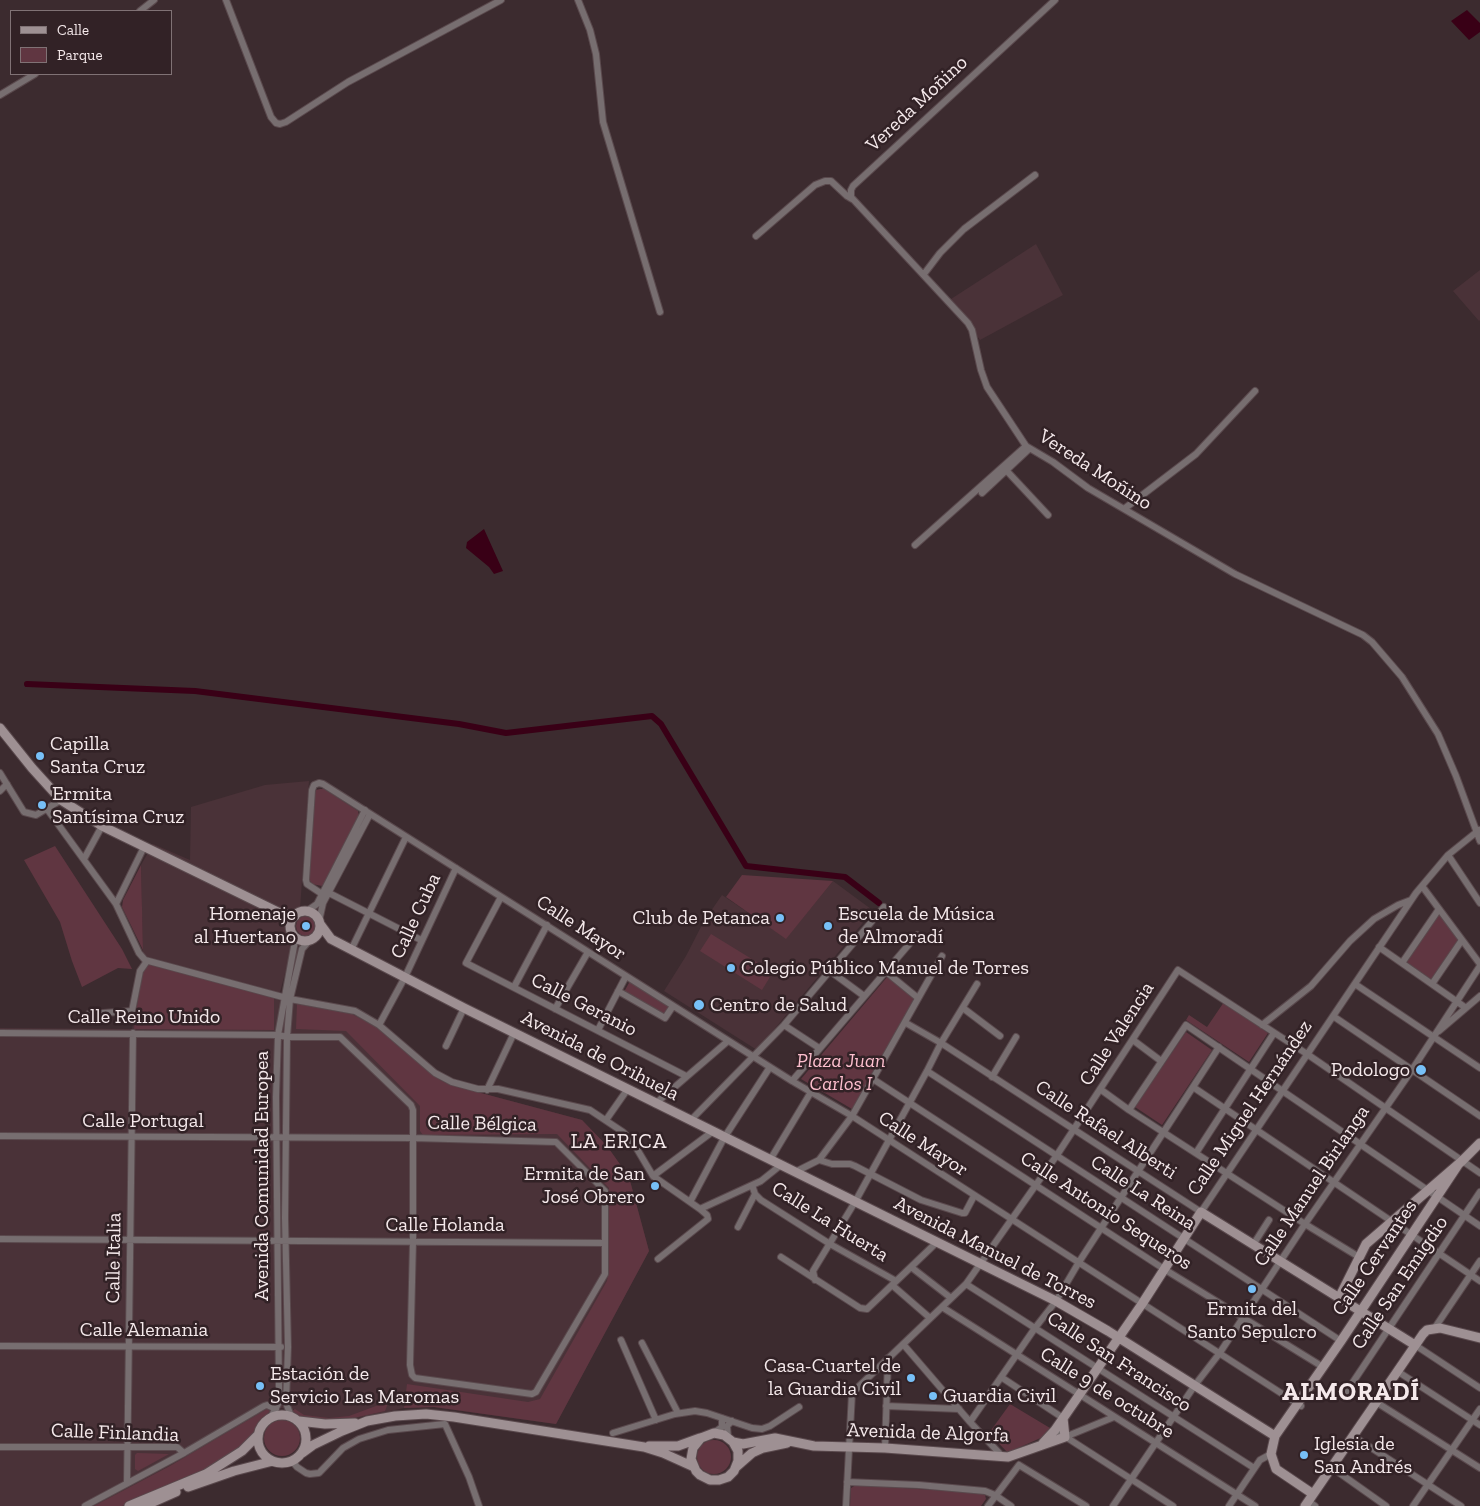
<!DOCTYPE html>
<meta charset="utf-8">
<style>
body{margin:0}
#map{position:relative;width:1480px;height:1506px;overflow:hidden;background:#3c2b2f;font-family:"Zilla Slab",serif}
canvas{display:block}
.legend{position:absolute;left:10px;top:10px;width:162px;height:65px;box-sizing:border-box;background:#322226;border:1px solid #807275;margin:0;padding:6px 9px;list-style:none;font-size:15px;color:#f5e9eb}
.legend li{display:flex;align-items:center;gap:10px;height:25px}
.legend b{width:25px;border:1px solid #807275}
</style>
<div id="map">
<canvas width="1480" height="1506"></canvas>
<ul class="legend">
<li><b style="height:6px;background:#9e9093"></b>Calle</li>
<li><b style="height:14px;background:#603641"></b>Parque</li>
</ul>
</div>
<script>
const g = document.querySelector('canvas').getContext('2d');
g.lineJoin = 'round';
function fillPath(path, color) {
  g.fillStyle = color;
  g.fill(path, 'evenodd');
}
function toPath(rows) {
  const path = new Path2D();
  for (const r of rows) {
    if (r.length === 3) {
      path.moveTo(r[0] + r[2], r[1]);
      path.arc(r[0], r[1], r[2], 0, 2 * Math.PI);
      continue;
    }
    path.moveTo(r[0], r[1]);
    for (let i = 2; i < r.length; i += 2) path.lineTo(r[i], r[i + 1]);
  }
  return path;
}
function trace(path, color, width, dash) {
  g.strokeStyle = color;
  g.lineWidth = width;
  g.lineCap = dash ? 'butt' : 'round';
  g.setLineDash(dash || []);
  g.stroke(path);
}
function write(font, color, halo, rows, align = 'center') {
  g.font = font + ' "Zilla Slab",serif';
  g.lineWidth = 5;
  g.setLineDash([]);
  g.textBaseline = 'middle';
  g.strokeStyle = halo;
  g.fillStyle = color;
  for (const [text, x, y, turn = 0] of rows) {
    g.save();
    g.translate(x, y);
    g.rotate((+turn || 0) * Math.PI / 180);
    g.textAlign = isNaN(turn) ? turn : align;
    if (halo) g.strokeText(text, 0, 0);
    g.fillText(text, 0, 0);
    g.restore();
  }
}
fillPath(toPath([
 [1036,244,1063,295,980,340,951,299],
 [1480,270,1480,320,1479,321,1453,291],
 [309,781,300,909,293,914,289,921,290,934,294,939,278,1000,352,1014,440,1080,451,1085,582,1120,607,1146,629,1177,649,1251,556,1424,434,1407,404,1408,349,1420,303,1419,292,1411,294,1409,281,1408,267,1417,246,1444,204,1471,123,1506,0,1506,0,1028,132,1029,143,962,141,865,153,844,190,860,191,807,265,785],
 [833,881,871,909,871,913,757,1050,664,991,686,956,704,921,722,895,786,938]
]), '#4a3238');
fillPath(toPath([
 [320,789,324,789,358,811,359,816,325,883,322,886,312,884,309,879,314,794,316,790],
 [55,846,122,949,132,969,118,968,82,987,72,961,60,922,24,860],
 [141,865,143,950,122,907,123,900],
 [742,875,833,881,786,939,726,897],
 [1438,915,1441,915,1459,938,1459,942,1433,978,1431,979,1408,964,1407,961],
 [306,926,10],
 [711,934,773,972,762,990,700,951],
 [143,962,274,997,274,1030,134,1029],
 [888,976,914,999,852,1109,801,1079],
 [630,981,670,1007,664,1016,624,992],
 [1224,1002,1268,1033,1249,1062,1186,1020,1189,1015,1207,1027],
 [297,1004,352,1014,378,1028,440,1080,451,1085,582,1120,607,1146,629,1177,649,1251,556,1424,434,1407,404,1408,407,1384,528,1402,540,1399,607,1281,609,1267,609,1188,557,1134,423,1135,420,1131,420,1106,346,1031,296,1029],
 [1186,1032,1212,1050,1162,1125,1135,1107],
 [384,1403,387,1403,387,1406,385,1411,340,1421,303,1419,292,1411,295,1409,304,1415,329,1418,349,1416],
 [1010,1404,1050,1428,1045,1436,1009,1452,1007,1452,989,1433],
 [267,1409,270,1411,245,1443,231,1455,206,1469,122,1506,94,1506,170,1466],
 [282,1438,18],
 [714,1457,17],
 [137,1453,139,1453,169,1454,138,1471,135,1469,135,1455],
 [856,1485,981,1493,985,1495,986,1499,981,1506,850,1506,851,1488]
]), '#603641');
fillPath(toPath([
 [1467,10,1480,23,1480,32,1469,40,1451,21],
 [484,529,503,571,494,574,489,567,466,548,467,542]
]), '#390016');
trace(toPath([
 [27,684,195,691,459,724,506,733,652,716,661,724,746,866,845,877,879,903]
]), '#390016', 6);
const street = toPath([
 [226,0,271,117,276,123,280,124,286,122,348,82,501,0],
 [578,0,590,30,596,54,603,122,660,312],
 [1055,0,853,186,851,190,851,197,968,323,972,330,981,370,987,387,1026,446,1053,462,1088,488,1235,574,1363,635,1372,642,1402,677,1438,734,1456,776,1480,841],
 [140,11,154,0],
 [0,95,35,74],
 [756,236,815,185,825,181,831,181,847,196,852,199],
 [924,274,940,253,964,229,1035,175],
 [1006,470,1048,515],
 [982,493,1029,449],
 [1124,509,1196,454,1255,391],
 [915,545,1026,446],
 [0,773,24,812,36,815,61,800],
 [0,791,7,784],
 [47,809,116,904,139,953,145,960,290,999,355,1011,379,1025,435,1073,452,1082,478,1089,498,1089,590,1110,623,1132,634,1144,653,1176,700,1209,761,1181,781,1165],
 [1448,855,1480,903],
 [84,859,102,826],
 [1422,886,1480,964],
 [329,893,421,940],
 [322,894,307,884,306,880,312,790,314,785,319,783,323,784,792,1081,852,1116,1301,1406],
 [501,897,466,963,686,1076],
 [116,904,144,847],
 [307,911,317,904,365,810],
 [319,921,323,903,370,814],
 [1379,947,1466,1008],
 [351,950,406,837],
 [1402,963,1439,909],
 [830,971,864,996],
 [885,971,918,998],
 [1355,984,1480,1068],
 [1432,984,1462,940],
 [514,987,547,925],
 [618,991,665,1018,673,1006],
 [963,1008,1000,1036],
 [555,1009,588,952],
 [89,1014,132,1011,140,971,147,961],
 [1333,1016,1480,1116],
 [906,1023,941,1043,1201,1212,1416,893,1448,855,1479,830],
 [379,1025,405,977,456,868],
 [784,1025,819,1048],
 [1262,1025,1311,986,1350,941,1374,919,1398,905,1411,900],
 [598,1030,626,976],
 [1439,1031,1480,996],
 [0,1033,278,1035,287,1037,340,1037,411,1105,413,1110,413,1241,410,1365,412,1375,415,1378,532,1394,536,1392,540,1385,605,1274,605,1191,556,1142,413,1138,0,1136],
 [1133,1040,1161,1061],
 [446,1046,464,1008],
 [927,1071,1341,1341],
 [992,1077,1016,1037],
 [873,1079,1164,1269,1323,1367],
 [792,1081,917,935],
 [1193,1087,1480,1281],
 [1100,1089,1129,1110,1305,1224,1359,1257],
 [487,1090,514,1033],
 [655,1104,728,1041],
 [1129,1110,1186,1025,1480,1226],
 [606,1120,627,1090],
 [690,1121,784,1025,884,907],
 [1196,1153,1274,1033],
 [770,1160,811,1092],
 [819,1160,832,1164,850,1164,855,1166,921,1200,962,1213,965,1213,974,1196],
 [795,1172,819,1160,852,1116,942,956],
 [653,1176,712,1132],
 [752,1185,755,1194,761,1200,830,1244,896,1281],
 [690,1202,724,1138,770,1067],
 [738,1227,755,1194],
 [0,1239,605,1243],
 [1253,1245,1269,1220],
 [781,1257,860,1308,867,1309,936,1243],
 [658,1259,708,1219,707,1215,700,1209],
 [911,1267,951,1298],
 [815,1280,813,1271,855,1202,927,1071,941,1043,977,984],
 [966,1284,1254,1468],
 [892,1285,930,1318],
 [942,1307,1255,1506],
 [1434,1329,1480,1261],
 [621,1340,656,1420],
 [642,1343,678,1413],
 [903,1344,970,1422,1002,1456],
 [1415,1345,1480,1388],
 [0,1346,281,1347],
 [1397,1371,1480,1425],
 [1001,1377,1063,1418],
 [1347,1391,1480,1192],
 [1376,1402,1480,1468],
 [886,1406,959,1409],
 [291,1416,286,1403,288,1347,285,1218,287,1037,290,999,302,949,309,941],
 [271,1417,278,1404,279,1390,276,1097,278,1035,295,941,294,936],
 [970,1422,1035,1328,1056,1301,1079,1262,1219,1047],
 [1055,1430,1173,1506],
 [613,1433,675,1414,695,1411,707,1413,752,1428,762,1429,770,1426,799,1407],
 [714,1433,722,1427,722,1418],
 [1353,1436,1461,1506],
 [728,1437,727,1426,732,1421],
 [1065,1437,1114,1417],
 [0,1447,177,1447,184,1453],
 [885,1448,888,1358],
 [292,1461,297,1467,306,1473,310,1474,319,1473,343,1448,359,1439,388,1430,445,1424,469,1477,479,1506],
 [1019,1465,1086,1506],
 [1331,1467,1386,1506],
 [847,1482,919,1485,985,1491,995,1495,1011,1506],
 [127,1483,133,1033],
 [1308,1501,1315,1506],
 [85,1506,184,1453,264,1406,267,1405,276,1409],
 [846,1506,852,1393,966,1284,1057,1155,1178,970,1307,1054,1480,1173],
 [988,1506,1019,1465],
 [1113,1506,1195,1385,1219,1354,1305,1224,1412,1070,1480,966],
 [1229,1506,1260,1460,1271,1454],
 [1413,1506,1480,1409]
]);
const secondary = toPath([
 [0,728,32,768,61,800,102,826,280,913,295,916],
 [305,926,15],
 [320,924,331,939,464,1008,1056,1301,1108,1331,1275,1436],
 [1339,1298,1366,1244,1462,1161,1480,1143],
 [282,1439,24],
 [299,1421,325,1424,355,1423],
 [733,1442,738,1451,738,1461,734,1471,728,1477,719,1480,710,1480,700,1475,696,1471,691,1459,693,1448,701,1438,714,1433,724,1435,733,1442,743,1444,775,1438,814,1446,885,1448,1008,1457,1065,1437,1063,1418],
 [1043,1443,1055,1430,1142,1304,1201,1212,1415,1345],
 [649,1446,678,1446,700,1438],
 [302,1453,313,1445,342,1431,367,1421,395,1416,426,1414,454,1417,644,1447,663,1453,694,1467],
 [736,1467,752,1453,763,1448,787,1443],
 [188,1487,234,1471,273,1461],
 [1313,1494,1276,1469,1271,1454,1275,1436,1341,1341,1458,1165],
 [129,1506,206,1474,242,1451,258,1435],
 [144,1506,176,1492],
 [1305,1506,1423,1334,1427,1330,1440,1328,1480,1338]
]);
trace(street, '#5a494d', 8);
trace(secondary, '#5a494d', 11);
trace(street, '#776e70', 6);
trace(secondary, '#9e9093', 9);
for (const [x, y, r, color] of [
 [40,756,5,"#77c0f7"],
 [42,805,5,"#77c0f7"],
 [780,918,5,"#77c0f7"],
 [306,926,5,"#77c0f7"],
 [828,926,5,"#77c0f7"],
 [731,968,5,"#77c0f7"],
 [699,1005,6,"#77c0f7"],
 [1421,1070,6,"#77c0f7"],
 [655,1186,5,"#77c0f7"],
 [1252,1289,5,"#77c0f7"],
 [911,1378,5,"#77c0f7"],
 [260,1386,5,"#77c0f7"],
 [933,1396,5,"#77c0f7"],
 [1304,1455,5,"#77c0f7"]
]) {
  const dot = new Path2D();
  dot.arc(x, y, r, 0, 2 * Math.PI);
  g.fillStyle = color;
  g.fill(dot);
  trace(dot, '#322226', 2);
}
write('20px', '#f5e9eb', '#322226', [
 ["Vereda Moñino",917,104,-43],
 ["Vereda Moñino",1095,470,33],
 ["Calle Cuba",416,916,-65],
 ["Calle Mayor",581,928,33],
 ["Calle Geranio",584,1005,27],
 ["Calle Reino Unido",144,1017],
 ["Calle Valencia",1117,1034,-57],
 ["Avenida de Orihuela",600,1056,27],
 ["Calle Miguel Hernández",1250,1108,-56],
 ["Calle Portugal",143,1121],
 ["Calle Bélgica",482,1124,1],
 ["Calle Rafael Alberti",1106,1130,33],
 ["Calle Mayor",923,1144,33],
 ["Avenida Comunidad Europea",262,1176,-90],
 ["Calle Manuel Birlanga",1312,1186,-56],
 ["Calle La Reina",1143,1193,33],
 ["Calle Antonio Sequeros",1106,1211,33],
 ["Calle La Huerta",830,1222,32],
 ["Calle Holanda",445,1225],
 ["Avenida Manuel de Torres",995,1253,27],
 ["Calle Italia",114,1258,-89],
 ["Calle Cervantes",1375,1258,-56],
 ["Calle San Emigdio",1400,1283,-56],
 ["Calle Alemania",144,1330],
 ["Calle San Francisco",1119,1362,33],
 ["Calle 9 de octubre",1107,1393,32],
 ["Calle Finlandia",115,1433,2],
 ["Avenida de Algorfa",928,1433,2]
]);
write('20px', '#f5e9eb', '#322226', [
 ["Capilla",50,744],
 ["Santa Cruz",50,767],
 ["Ermita",52,794],
 ["Santísima Cruz",52,817],
 ["Homenaje",296,914,"right"],
 ["al Huertano",296,937,"right"],
 ["Escuela de Música",838,914],
 ["de Almoradí",838,937],
 ["Club de Petanca",770,918,"right"],
 ["Colegio Público Manuel de Torres",741,968],
 ["Centro de Salud",710,1005],
 ["Podologo",1410,1070,"right"],
 ["Ermita de San",645,1174,"right"],
 ["José Obrero",645,1197,"right"],
 ["Ermita del",1252,1309,"center"],
 ["Santo Sepulcro",1252,1332,"center"],
 ["Casa-Cuartel de",901,1366,"right"],
 ["la Guardia Civil",901,1389,"right"],
 ["Estación de",270,1374],
 ["Servicio Las Maromas",270,1397],
 ["Guardia Civil",943,1396],
 ["Iglesia de",1314,1444],
 ["San Andrés",1314,1467]
], 'left');
write('italic 20px', '#fdbfce', '#322226', [
 ["Plaza Juan",841,1061],
 ["Carlos I",841,1084]
]);
g.letterSpacing = '1px';
write('21px', '#f5e9eb', '#322226', [
 ["LA ERICA",619,1142]
]);
g.letterSpacing = '0px';
g.letterSpacing = '1px';
write('bold 25px', '#f5e9eb', '#322226', [
 ["ALMORADÍ",1351,1393]
]);
g.letterSpacing = '0px';
</script>
